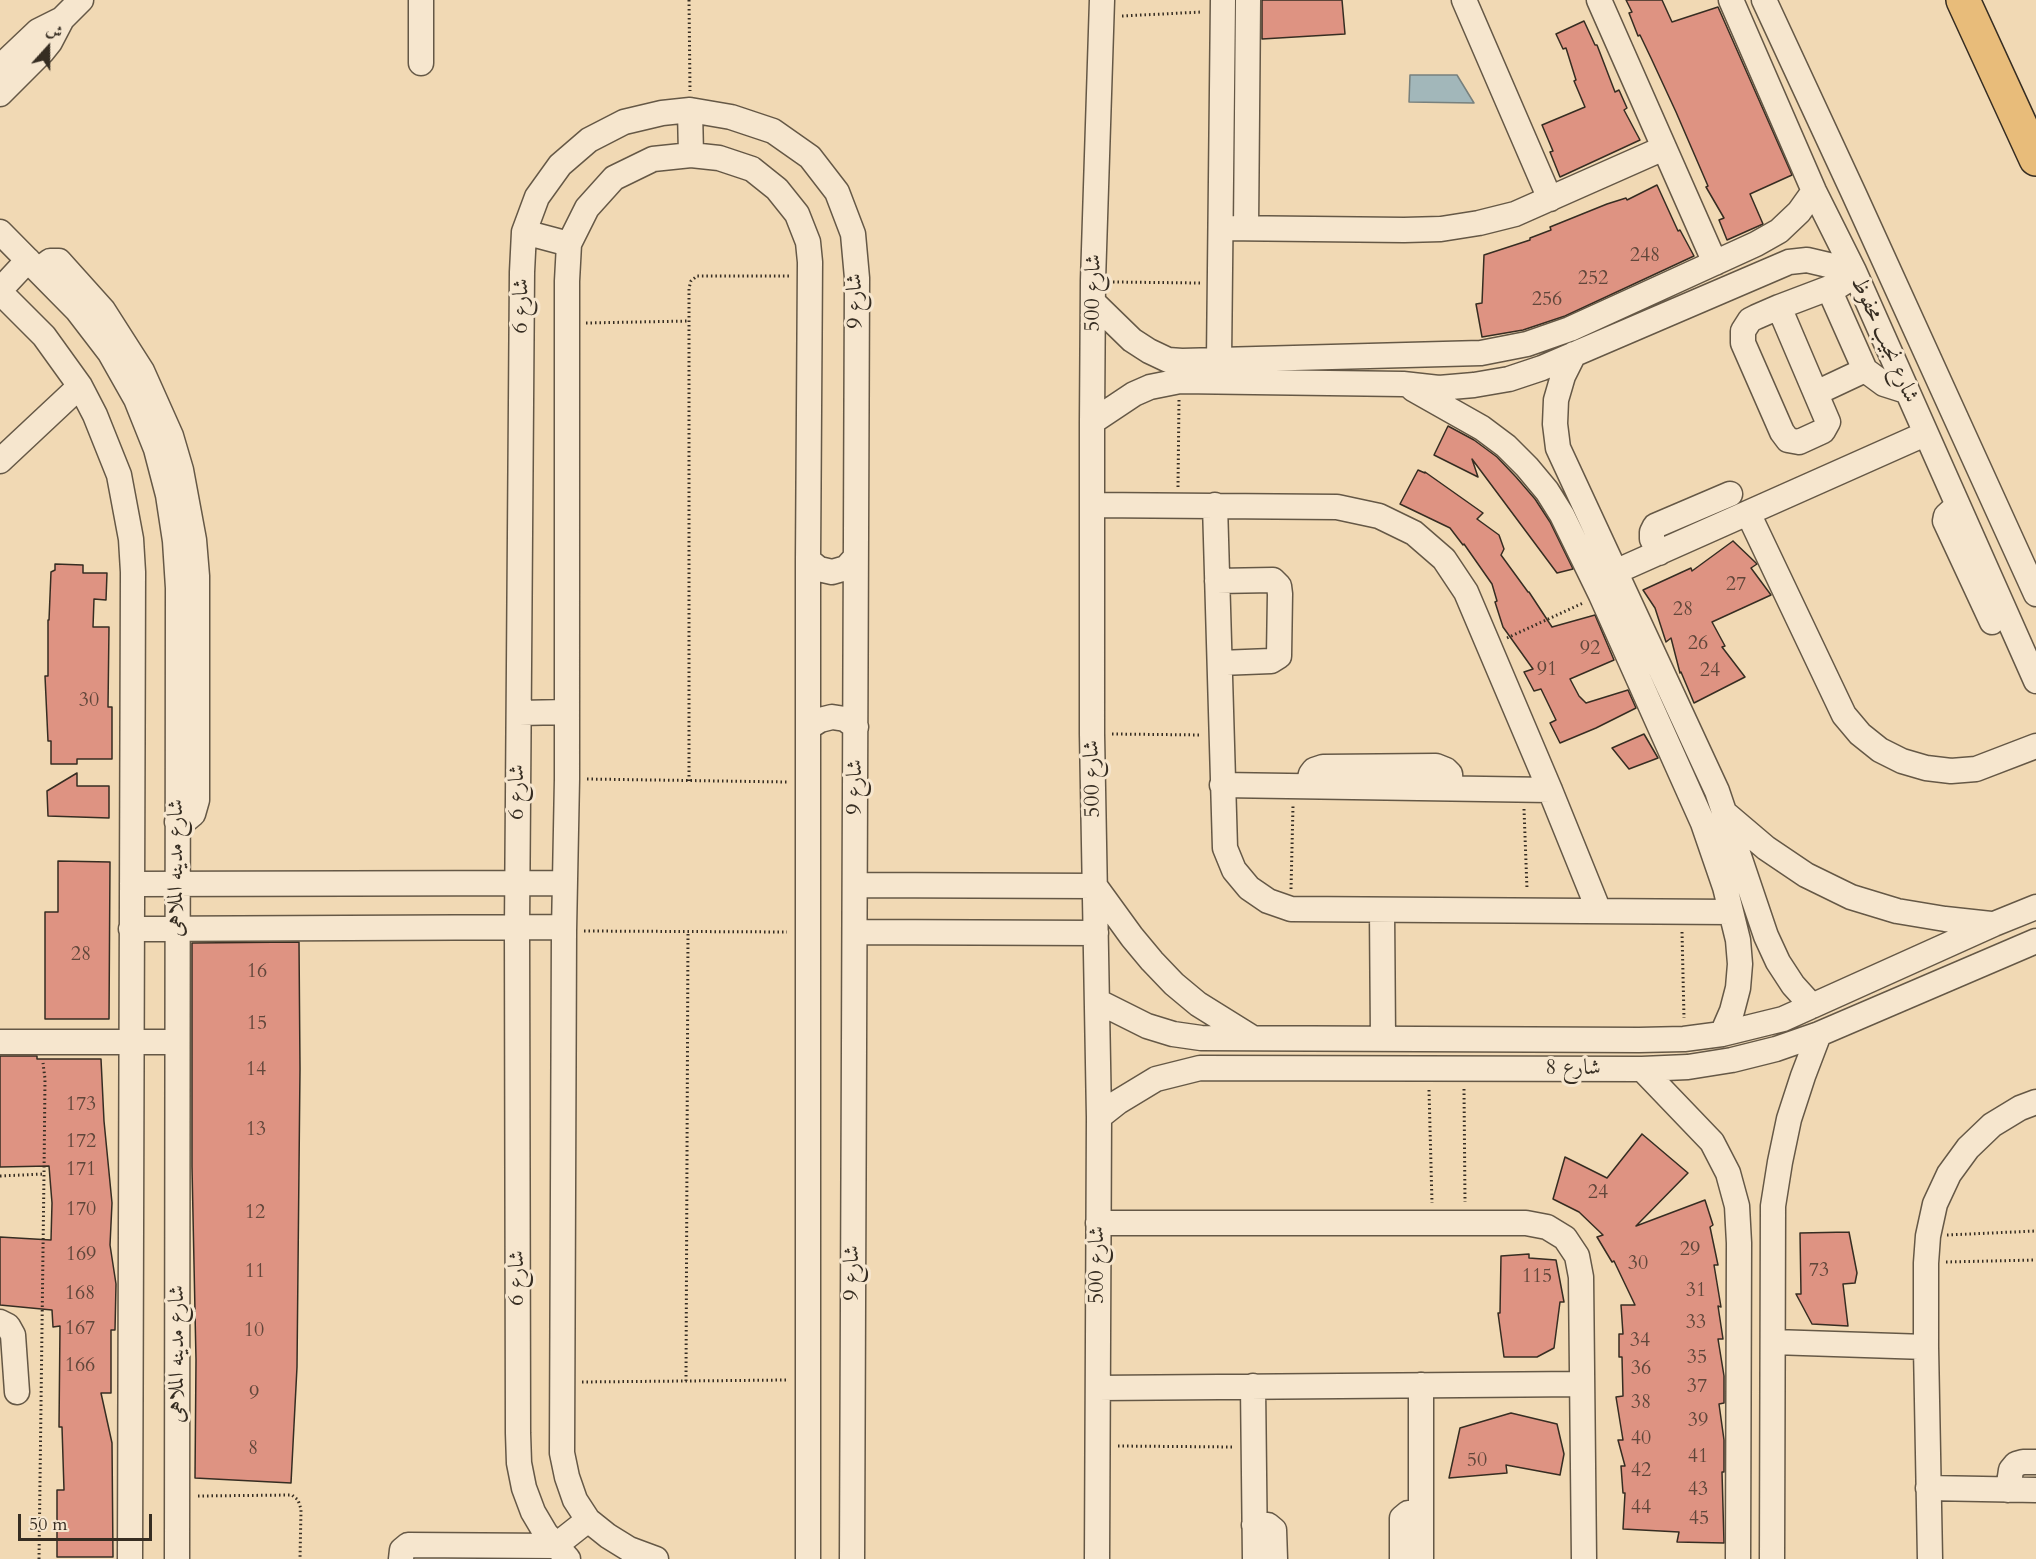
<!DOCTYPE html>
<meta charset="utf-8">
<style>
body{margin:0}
#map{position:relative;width:2036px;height:1559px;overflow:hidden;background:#f1d9b4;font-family:Cardo,Amiri,serif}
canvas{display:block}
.north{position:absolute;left:18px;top:18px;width:60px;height:60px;-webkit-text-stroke:4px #f6e6ce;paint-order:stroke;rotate:21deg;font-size:16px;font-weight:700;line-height:24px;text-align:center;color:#362d22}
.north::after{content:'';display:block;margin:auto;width:21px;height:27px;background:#362d22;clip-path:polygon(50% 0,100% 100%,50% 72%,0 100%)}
.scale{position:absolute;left:18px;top:1514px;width:134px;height:27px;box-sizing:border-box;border:3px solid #362d22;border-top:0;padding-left:8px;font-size:18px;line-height:21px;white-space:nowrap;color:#362d22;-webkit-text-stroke:4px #f6e6ce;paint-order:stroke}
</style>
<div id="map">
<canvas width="2036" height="1559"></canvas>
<div class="north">ش</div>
<div class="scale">50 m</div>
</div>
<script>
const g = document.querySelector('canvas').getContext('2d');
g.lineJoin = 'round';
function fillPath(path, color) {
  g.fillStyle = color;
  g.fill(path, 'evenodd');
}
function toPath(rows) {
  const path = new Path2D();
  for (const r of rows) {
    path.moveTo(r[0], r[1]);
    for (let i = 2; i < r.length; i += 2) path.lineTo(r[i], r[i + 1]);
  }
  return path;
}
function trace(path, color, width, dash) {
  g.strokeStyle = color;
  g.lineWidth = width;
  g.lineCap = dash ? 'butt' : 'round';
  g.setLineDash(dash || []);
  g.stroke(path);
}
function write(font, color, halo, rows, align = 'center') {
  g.font = font + ' Cardo,Amiri,serif';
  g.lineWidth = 6;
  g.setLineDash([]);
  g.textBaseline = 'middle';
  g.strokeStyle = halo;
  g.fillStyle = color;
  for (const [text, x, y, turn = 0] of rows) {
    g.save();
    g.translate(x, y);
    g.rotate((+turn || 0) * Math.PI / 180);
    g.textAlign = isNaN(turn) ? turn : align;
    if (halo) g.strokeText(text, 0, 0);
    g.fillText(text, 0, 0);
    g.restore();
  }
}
const water = toPath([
 [1410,75,1457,75,1474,103,1409,102,1410,75]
]);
fillPath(water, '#a2b7ba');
trace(water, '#77807d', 1.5);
const building = toPath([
 [1262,0,1342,0,1345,34,1262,39,1262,0],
 [1626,0,1662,0,1672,22,1718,7,1792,175,1750,194,1763,224,1727,240,1719,220,1724,218,1706,187,1708,186,1676,112,1651,58,1640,35,1638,36,1629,13,1632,12,1626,0],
 [1584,21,1595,45,1597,45,1615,92,1619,90,1627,108,1624,110,1640,140,1560,177,1550,152,1553,151,1542,125,1585,107,1574,81,1576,80,1566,48,1563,49,1556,34,1584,21],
 [1657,185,1678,231,1680,230,1694,256,1565,316,1523,330,1482,337,1476,304,1482,303,1484,255,1530,240,1530,238,1551,230,1550,227,1607,204,1626,198,1627,200,1657,185],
 [1448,426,1474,440,1497,457,1516,477,1535,499,1550,522,1573,569,1557,573,1472,459,1478,477,1434,455,1448,426],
 [1418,470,1425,473,1425,472,1483,513,1477,519,1499,535,1504,549,1501,555,1528,592,1529,592,1552,627,1595,615,1614,660,1570,679,1579,696,1586,703,1628,690,1636,708,1596,728,1560,743,1550,723,1556,720,1541,689,1534,691,1524,672,1533,669,1503,627,1495,602,1497,601,1492,584,1464,544,1463,545,1450,528,1400,504,1418,470],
 [1733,541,1755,562,1757,564,1751,568,1771,595,1712,622,1725,646,1722,647,1745,677,1694,703,1681,672,1680,673,1671,638,1666,642,1655,608,1643,590,1691,568,1692,571,1733,541],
 [55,564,83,565,83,573,107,573,106,600,94,599,93,627,109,627,108,707,112,707,112,759,77,759,77,764,51,764,51,741,48,741,45,676,48,676,48,620,49,620,51,572,55,570,55,564],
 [1644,734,1658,758,1629,769,1612,748,1644,734],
 [77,773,77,786,109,786,109,818,48,816,47,791,77,773],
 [58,861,110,862,109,1019,45,1019,45,912,58,912,58,861],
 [299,942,300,1069,297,1367,291,1483,195,1478,196,1360,192,1167,192,943,299,942],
 [0,1056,37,1056,37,1059,101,1059,104,1121,112,1203,110,1245,116,1284,115,1330,111,1330,111,1393,101,1393,112,1443,113,1557,57,1557,57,1490,64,1490,62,1427,59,1427,60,1326,53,1327,52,1310,0,1305,0,1237,51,1240,52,1203,49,1166,0,1167,0,1056],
 [1642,1134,1688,1173,1636,1226,1705,1200,1713,1225,1710,1227,1718,1265,1714,1265,1721,1307,1718,1306,1723,1339,1718,1339,1724,1376,1724,1403,1719,1404,1724,1440,1724,1472,1722,1472,1724,1543,1677,1542,1679,1532,1623,1529,1625,1493,1623,1493,1621,1466,1625,1466,1618,1440,1623,1440,1616,1397,1623,1396,1622,1357,1619,1357,1619,1334,1623,1334,1621,1305,1635,1305,1614,1261,1612,1262,1597,1237,1603,1235,1579,1212,1553,1199,1565,1157,1607,1178,1642,1134],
 [1849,1232,1857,1273,1855,1283,1843,1284,1848,1326,1812,1324,1796,1294,1801,1294,1800,1233,1849,1232],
 [1529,1254,1529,1258,1556,1260,1564,1302,1560,1302,1554,1348,1537,1357,1504,1357,1498,1313,1500,1313,1501,1256,1529,1254],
 [1511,1413,1557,1424,1564,1454,1560,1475,1506,1465,1507,1473,1449,1478,1460,1428,1511,1413]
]);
fillPath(building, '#de9382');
trace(building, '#362d22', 1.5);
const minor = toPath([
 [421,0,421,63],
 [1464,0,1550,199],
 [1599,0,1715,263],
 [1731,0,1814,191,1854,271,2036,681],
 [1764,0,1854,194,2036,594],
 [0,67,38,31,62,19],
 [0,94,42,52,50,42,62,19,81,0],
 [690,110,691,155],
 [1221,228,1404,230,1441,229,1479,223,1515,214,1664,148],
 [1246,228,1248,0],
 [0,232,77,310,110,353,136,399,156,449,168,495,175,541,178,588,177,1559],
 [524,232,569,244],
 [38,270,50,261,59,261,103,310,142,371,171,436,181,470,194,540,197,576,197,800,193,814,187,819,177,822],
 [1848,280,1834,289,1833,298,1865,370,1884,384,1906,391],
 [0,290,28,260],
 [0,292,44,336,80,386,95,415,119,475,131,539,133,572,130,1559],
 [1093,302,1132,340,1149,351,1168,360,1182,361,1481,353,1527,344,1570,329,1756,244,1779,231,1799,212,1814,191],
 [1779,307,1828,422,1823,431,1799,442,1788,440,1782,432,1743,343,1743,331,1750,320,1756,317,1779,307,1837,285],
 [1574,354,1563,376,1556,400,1555,424,1558,448,1717,791,1766,936,1778,962,1793,985,1812,1006],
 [1219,360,1223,0],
 [1413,389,1482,428,1506,446,1527,467,1547,491,1562,515,1601,595,1703,823,1725,887,1738,940,1740,964,1738,988,1732,1011,1722,1034],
 [1816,393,1865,370],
 [1092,422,1134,394,1150,387,1180,381,1403,384,1439,388,1474,385,1509,379,1542,368,1789,262,1807,260,1854,271],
 [0,461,80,386],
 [1092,505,1337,507,1379,516,1414,533,1444,559,1466,592,1550,790,1599,911],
 [1215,505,1225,848,1234,870,1249,888,1268,901,1291,909,1731,912],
 [1957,506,1946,516,1945,521,1992,622],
 [1748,513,1844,715,1860,734,1880,750,1902,761,1926,768,1951,771,1976,769,2036,746],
 [1659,553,1652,539,1652,532,1655,526,1730,494],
 [808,560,819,569,832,572,846,568,855,558],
 [1615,572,1925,434],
 [1217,581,1273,580,1279,586,1280,594,1279,656,1271,661,1220,663],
 [519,713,567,712],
 [809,727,820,720,832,717,845,719,856,727],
 [1222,785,1550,790],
 [1308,786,1311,774,1314,770,1323,767,1436,766,1446,770,1450,774,1451,788],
 [1726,814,1766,848,1806,875,1851,897,1897,911,1945,919,1991,924],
 [132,884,564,883],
 [855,885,1095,886,1132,937,1152,961,1174,984,1198,1004,1251,1037],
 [1382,910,1383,1039],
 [131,929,564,927],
 [855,932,1096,933],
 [1097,1001,1147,1026,1173,1034,1201,1038,1639,1040,1684,1039,1722,1034,1783,1019,1994,924,2036,907],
 [0,1042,177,1042],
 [1642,1069,1712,1142,1728,1173,1737,1206,1739,1243,1738,1559],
 [1099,1117,1118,1102,1156,1079,1200,1068,1642,1069,1688,1067,1732,1060,1776,1049,1819,1034,2036,941],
 [1098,1223,1526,1223,1547,1227,1565,1238,1577,1256,1581,1277,1584,1559],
 [0,1322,8,1326,13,1335,17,1392],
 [1773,1342,1926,1347],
 [1421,1385,1421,1559],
 [1253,1386,1255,1559],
 [1098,1388,1582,1384],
 [1928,1488,2036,1490],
 [2008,1490,2011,1470,2016,1464,2023,1462,2036,1462],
 [1254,1525,1268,1525,1274,1530,1275,1559],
 [401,1559,402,1550,408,1545,555,1546,588,1520],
 [568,1559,546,1534,533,1512,524,1488,519,1463,518,1433,517,927,522,272,524,232,537,197,560,165,589,140,624,122,662,113,690,110,731,117,773,131,810,157,837,192,853,234,857,278,852,1559],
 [656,1559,629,1549,608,1536,588,1520,575,1500,567,1477,562,1453,564,931,567,779,567,281,569,244,587,208,614,178,653,159,691,155,719,158,752,169,777,189,797,214,808,242,810,262,808,560,808,1559],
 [1097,1559,1099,1117,1092,734,1092,422,1093,281,1102,0],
 [1402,1559,1402,1518,1408,1513,1421,1514],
 [1772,1559,1773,1206,1780,1162,1789,1119,1803,1076,1819,1034],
 [1930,1559,1926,1347,1926,1263,1928,1236,1935,1204,1949,1174,1968,1148,1992,1125,2020,1108,2036,1102]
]);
const highway = toPath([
 [1963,0,2036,159]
]);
trace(minor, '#655846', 27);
trace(highway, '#362d22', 36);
trace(toPath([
 [689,0,690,91],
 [1122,16,1202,12],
 [1113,282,1200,283],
 [586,323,689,321],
 [1178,487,1179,400],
 [1507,638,1583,603],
 [1112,734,1202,735],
 [587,779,787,782],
 [689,781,689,288,691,281,697,276,790,276],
 [1524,809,1527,889],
 [1291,889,1293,806],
 [584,931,787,932],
 [1682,932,1684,1018],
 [1464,1089,1465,1202],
 [1429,1090,1432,1203],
 [0,1176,44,1174],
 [1947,1235,2036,1231],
 [1946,1262,2036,1260],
 [686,1381,688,932],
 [582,1382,788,1380],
 [1118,1446,1234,1447],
 [198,1496,292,1495,298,1500,301,1509,300,1559],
 [39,1559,44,1174,45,1079,43,1063]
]), '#362d22', 3, [1.5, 3]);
trace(minor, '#f6e6ce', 24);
trace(highway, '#e8bc7a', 33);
write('20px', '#60463a', null, [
 ["248",1645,256],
 ["252",1593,279],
 ["256",1547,300],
 ["27",1736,585],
 ["28",1683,610],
 ["26",1698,644],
 ["92",1590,649],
 ["91",1547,670],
 ["24",1710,671],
 ["30",89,701],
 ["28",81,955],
 ["16",257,972],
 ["15",257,1024],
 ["14",256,1070],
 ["173",81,1105],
 ["13",256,1130],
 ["172",81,1142],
 ["171",81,1170],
 ["24",1598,1193],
 ["170",81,1210],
 ["12",255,1213],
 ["29",1690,1250],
 ["169",81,1255],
 ["30",1638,1264],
 ["73",1819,1271],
 ["11",255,1272],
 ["115",1537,1277],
 ["31",1696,1291],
 ["168",80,1294],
 ["33",1696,1323],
 ["167",80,1329],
 ["10",254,1331],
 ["34",1640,1341],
 ["35",1697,1358],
 ["166",80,1366],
 ["36",1641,1369],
 ["37",1697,1387],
 ["9",254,1394],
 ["38",1641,1403],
 ["39",1698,1421],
 ["40",1641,1439],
 ["8",253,1449],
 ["41",1698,1457],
 ["50",1477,1461],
 ["42",1641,1471],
 ["43",1698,1490],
 ["44",1641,1508],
 ["45",1699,1519]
]);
write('22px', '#362d22', '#f6e6ce', [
 ["شارع 500",1094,293,-89],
 ["شارع 9",856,301,-91],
 ["شارع 6",522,306,-89],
 ["شارع نجيب محفوظ",1884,340,66],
 ["شارع 500",1093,779,-91],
 ["شارع 9",856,787,-90],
 ["شارع 6",518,792,-90],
 ["شارع مدينه الملاهى",177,868,-90],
 ["شارع 8",1573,1069],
 ["شارع 500",1098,1265,-90],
 ["شارع 9",853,1273,-90],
 ["شارع 6",518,1278,-90],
 ["شارع مدينه الملاهى",178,1354,-90]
]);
</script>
